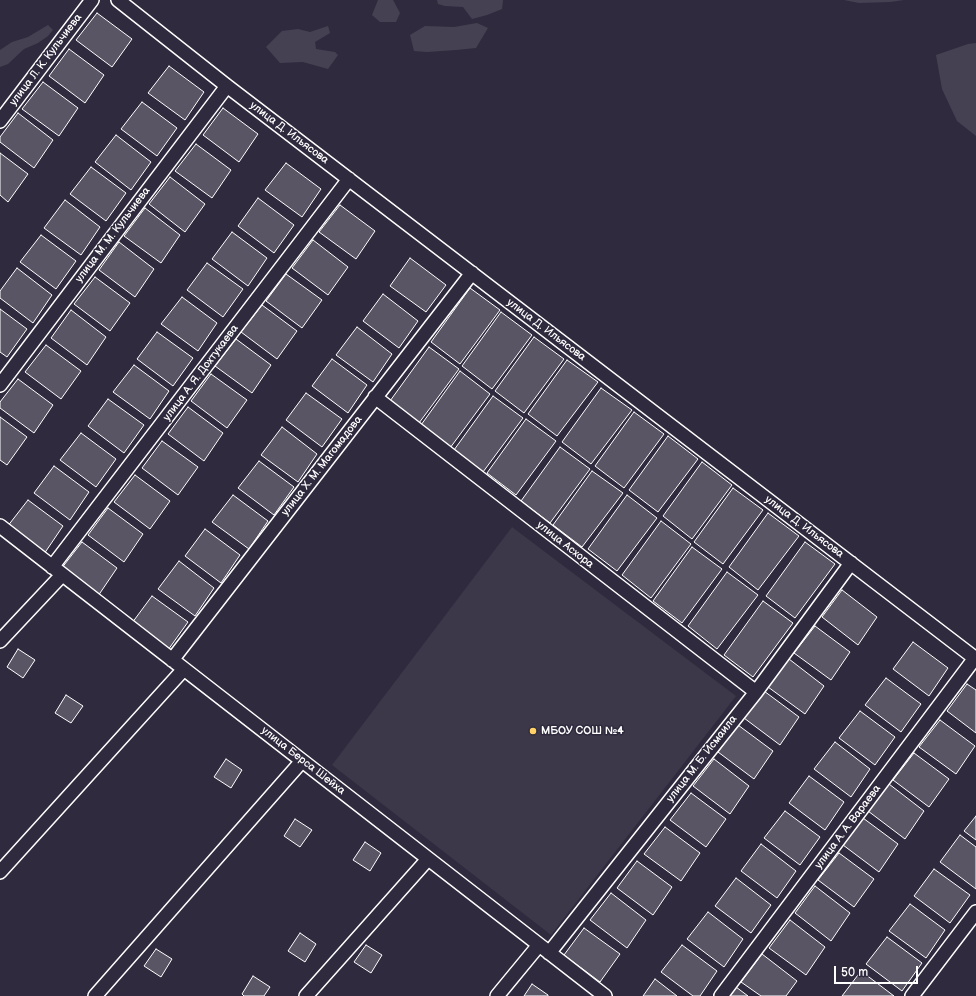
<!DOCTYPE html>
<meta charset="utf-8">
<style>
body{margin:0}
#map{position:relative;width:976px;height:996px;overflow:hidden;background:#2f2a3d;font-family:"Balsamiq Sans",sans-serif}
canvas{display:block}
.scale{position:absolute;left:834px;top:966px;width:84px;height:18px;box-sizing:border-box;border:2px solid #fff;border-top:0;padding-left:5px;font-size:12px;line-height:14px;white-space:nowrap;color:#fff;-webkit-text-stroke:3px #2f2a3d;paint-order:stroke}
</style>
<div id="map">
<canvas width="976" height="996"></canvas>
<div class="scale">50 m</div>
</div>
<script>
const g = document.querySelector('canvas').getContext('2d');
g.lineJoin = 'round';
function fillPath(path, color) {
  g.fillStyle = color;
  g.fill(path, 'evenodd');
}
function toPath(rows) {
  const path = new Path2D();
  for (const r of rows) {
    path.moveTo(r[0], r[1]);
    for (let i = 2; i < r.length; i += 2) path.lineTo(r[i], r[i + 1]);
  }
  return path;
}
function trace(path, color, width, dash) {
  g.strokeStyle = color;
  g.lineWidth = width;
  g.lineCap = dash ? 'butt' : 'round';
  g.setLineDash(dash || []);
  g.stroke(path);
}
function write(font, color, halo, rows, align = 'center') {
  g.font = font + ' "Balsamiq Sans",sans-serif';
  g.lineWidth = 3;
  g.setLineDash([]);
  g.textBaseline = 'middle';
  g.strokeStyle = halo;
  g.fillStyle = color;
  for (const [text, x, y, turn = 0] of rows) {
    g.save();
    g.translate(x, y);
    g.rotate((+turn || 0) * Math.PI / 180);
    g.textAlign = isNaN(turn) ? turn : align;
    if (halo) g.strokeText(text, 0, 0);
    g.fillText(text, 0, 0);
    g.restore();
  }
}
fillPath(toPath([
 [512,527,736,696,551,935,332,765]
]), '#3c3749');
fillPath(toPath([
 [378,0,393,0,400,13,396,22,380,22,372,15],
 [437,0,503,0,502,9,487,15,472,19,463,7,445,6,438,4],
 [844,0,904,0,890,2,859,3],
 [477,23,488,28,476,48,456,50,427,52,414,51,410,35,425,26,454,27],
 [48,25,53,30,48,36,38,43,24,49,8,64,0,67,0,50,12,42,28,37],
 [328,26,330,33,315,42,316,49,335,52,338,55,328,69,303,62,280,63,266,47,282,31,298,29,310,32],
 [976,43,976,136,957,121,942,89,936,55,968,44]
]), '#464152');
const building = toPath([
 [97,13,132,39,112,67,76,40,97,13],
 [69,49,104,75,85,103,49,76,69,49],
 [169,66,204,92,185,120,148,93,169,66],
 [43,82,78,108,59,136,22,109,43,82],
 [142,102,177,128,157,156,121,129,142,102],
 [223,108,258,134,239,162,203,135,223,108],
 [18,113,53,140,34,168,0,142,0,137,18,113],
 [116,135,151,162,131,190,95,162,116,135],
 [196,144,231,170,212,198,175,171,196,144],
 [0,153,28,174,8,202,0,195,0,153],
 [286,163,321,189,302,217,265,190,286,163],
 [91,167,126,193,106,221,70,194,91,167],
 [170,177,205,204,185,232,149,204,170,177],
 [258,198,294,225,274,253,238,226,258,198],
 [65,200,100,227,81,255,44,228,65,200],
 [340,205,375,231,356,259,319,232,340,205],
 [145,208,180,235,161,263,124,236,145,208],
 [232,232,267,258,248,286,212,259,232,232],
 [41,235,76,261,56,289,20,262,41,235],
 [313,240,348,267,328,295,292,268,313,240],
 [119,242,154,269,135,297,99,270,119,242],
 [410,258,446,285,426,312,390,286,410,258],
 [207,263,243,289,223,317,187,290,207,263],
 [17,268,52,295,33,323,0,298,0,291,17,268],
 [286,274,322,300,302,328,266,301,286,274],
 [95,277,130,303,110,331,74,304,95,277],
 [470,288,500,310,460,364,431,342,470,288],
 [383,294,418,321,399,348,363,321,383,294],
 [182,297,217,323,198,351,161,324,182,297],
 [262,305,297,331,277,359,241,332,262,305],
 [0,309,27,329,7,357,0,352,0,309],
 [71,310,106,337,87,365,51,338,71,310],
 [501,312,532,335,492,389,462,366,501,312],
 [357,327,392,354,373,382,336,355,357,327],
 [157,332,193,358,173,386,137,359,157,332],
 [534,337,564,359,524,413,495,391,534,337],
 [236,339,271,365,252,393,215,366,236,339],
 [46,345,81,371,61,399,25,372,46,345],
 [429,347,459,369,419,423,390,401,429,347],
 [332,359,367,385,348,413,312,386,332,359],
 [567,360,598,382,557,436,528,414,567,360],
 [134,365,169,391,150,419,113,392,134,365],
 [460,371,490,394,450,448,421,425,460,371],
 [211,374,247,400,227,428,191,401,211,374],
 [18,379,53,405,34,433,0,408,0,402,18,379],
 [601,388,632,410,591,464,562,442,601,388],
 [306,393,342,419,322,447,286,420,306,393],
 [493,396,523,418,483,472,454,450,493,396],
 [108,399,144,425,124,453,88,426,108,399],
 [188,407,223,433,204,461,168,434,188,407],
 [634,412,664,434,624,488,595,466,634,412],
 [0,417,27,437,7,465,0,460,0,417],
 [526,419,556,441,516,495,487,473,526,419],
 [282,427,317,454,298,482,261,455,282,427],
 [81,433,116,459,96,487,60,460,81,433],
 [668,436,698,459,658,512,629,490,668,436],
 [162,441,198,467,178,495,142,468,162,441],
 [560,447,590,469,550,523,521,501,560,447],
 [259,461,294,487,274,515,238,488,259,461],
 [702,462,732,485,692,539,663,516,702,462],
 [54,466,89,492,70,520,34,493,54,466],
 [592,471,623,493,582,547,553,525,592,471],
 [135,475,170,501,150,529,114,502,135,475],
 [733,488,763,510,723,564,694,542,733,488],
 [233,495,268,521,249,549,212,522,233,495],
 [627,495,657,518,617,571,588,549,627,495],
 [28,500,63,526,44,554,7,527,28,500],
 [108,508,143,534,124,562,88,535,108,508],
 [768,513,799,536,758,590,729,567,768,513],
 [661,521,691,544,651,598,622,575,661,521],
 [205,529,240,555,221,583,185,556,205,529],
 [82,542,117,568,98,596,61,569,82,542],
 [805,542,835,564,795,618,766,596,805,542],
 [692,547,722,569,682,623,653,601,692,547],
 [179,561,214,588,195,616,158,589,179,561],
 [727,572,758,595,717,649,688,626,727,572],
 [842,590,877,617,858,645,822,617,842,590],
 [152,596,188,622,168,650,132,623,152,596],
 [763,601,793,623,753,677,724,655,763,601],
 [815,626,850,652,831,680,794,653,815,626],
 [913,642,948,668,929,696,893,669,913,642],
 [18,649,35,660,23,678,7,667,18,649],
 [789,659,824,686,805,714,768,687,789,659],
 [886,678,921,704,901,732,865,705,886,678],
 [967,684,976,690,976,733,947,711,967,684],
 [764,691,799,717,780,745,744,718,764,691],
 [66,695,83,706,71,723,55,713,66,695],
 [860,711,895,737,875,765,839,738,860,711],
 [940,720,975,746,956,774,919,747,940,720],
 [738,725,773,751,754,779,718,752,738,725],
 [835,742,870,769,851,797,814,769,835,742],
 [914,753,949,779,929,807,893,780,914,753],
 [226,759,242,770,231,788,214,777,226,759],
 [714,759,749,786,730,814,693,786,714,759],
 [809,776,844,802,825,830,789,803,809,776],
 [889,784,924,811,905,839,868,811,889,784],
 [691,793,726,819,706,847,670,820,691,793],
 [785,811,820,837,800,865,764,838,785,811],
 [976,816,976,840,964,831,976,816],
 [863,818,898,844,879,872,843,845,863,818],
 [295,819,312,830,300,847,284,836,295,819],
 [665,827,700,853,681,881,644,854,665,827],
 [960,835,976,847,976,889,940,862,960,835],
 [365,842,381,853,370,871,353,860,365,842],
 [761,844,796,871,777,898,741,871,761,844],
 [839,853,874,879,854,907,818,880,839,853],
 [637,861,672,887,653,915,617,888,637,861],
 [934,869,970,895,950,923,914,896,934,869],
 [736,878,771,905,751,933,715,906,736,878],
 [815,886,850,913,831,941,795,913,815,886],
 [611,893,646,920,627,948,590,920,611,893],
 [910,904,945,930,926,958,889,931,910,904],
 [708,912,743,939,724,967,687,939,708,912],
 [790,920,825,947,806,975,769,948,790,920],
 [584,928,620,954,600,982,564,955,584,928],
 [300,933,316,944,305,962,288,951,300,933],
 [887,937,922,963,902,991,866,964,887,937],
 [366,945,382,955,371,973,354,962,366,945],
 [682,945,717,971,700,996,693,996,661,972,682,945],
 [156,949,172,959,161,977,144,966,156,949],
 [762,954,797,981,786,996,761,996,741,982,762,954],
 [861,971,894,996,842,996,861,971],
 [253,976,270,987,264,996,244,996,242,994,253,976],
 [655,979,677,996,643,996,655,979],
 [532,984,548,995,548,996,524,996,532,984],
 [736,987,748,996,729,996,736,987]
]);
fillPath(building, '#595564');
trace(building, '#fff', 1);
const street = toPath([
 [118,0,227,86,976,659],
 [0,121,92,0],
 [0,385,227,86],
 [375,397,756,692],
 [0,526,605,996],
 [52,567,349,179],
 [0,641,62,575],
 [172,660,472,273],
 [0,872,184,669],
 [549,953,756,692,851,563],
 [95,996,302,761],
 [306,996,428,859],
 [497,996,539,945],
 [721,996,975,658],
 [912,996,976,912]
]);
trace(street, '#fff', 16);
trace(street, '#2f2a3d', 13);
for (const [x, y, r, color] of [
 [533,731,4,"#ffd166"]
]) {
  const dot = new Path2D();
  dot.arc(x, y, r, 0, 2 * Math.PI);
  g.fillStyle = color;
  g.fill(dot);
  trace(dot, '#2f2a3d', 1.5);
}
write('11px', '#fff', '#2f2a3d', [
 ["улица Л. К. Кульчиева",46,60,-53],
 ["улица Д. Ильясова",289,133,37],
 ["улица М. М. Кульчиева",113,235,-53],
 ["улица Д. Ильясова",546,330,37],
 ["улица А. Я. Дохтукаева",201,373,-53],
 ["улица Х. М. Магомадова",322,466,-52],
 ["улица Д. Ильясова",804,527,37],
 ["улица Асхора",565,545,38],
 ["улица М. Б. Исмаила",702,759,-52],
 ["улица Берса Шейха",303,761,38],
 ["улица А. А. Вараева",848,827,-53]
]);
write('bold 11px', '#fff', '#2f2a3d', [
 ["МБОУ СОШ №4",541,731]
], 'left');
</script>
